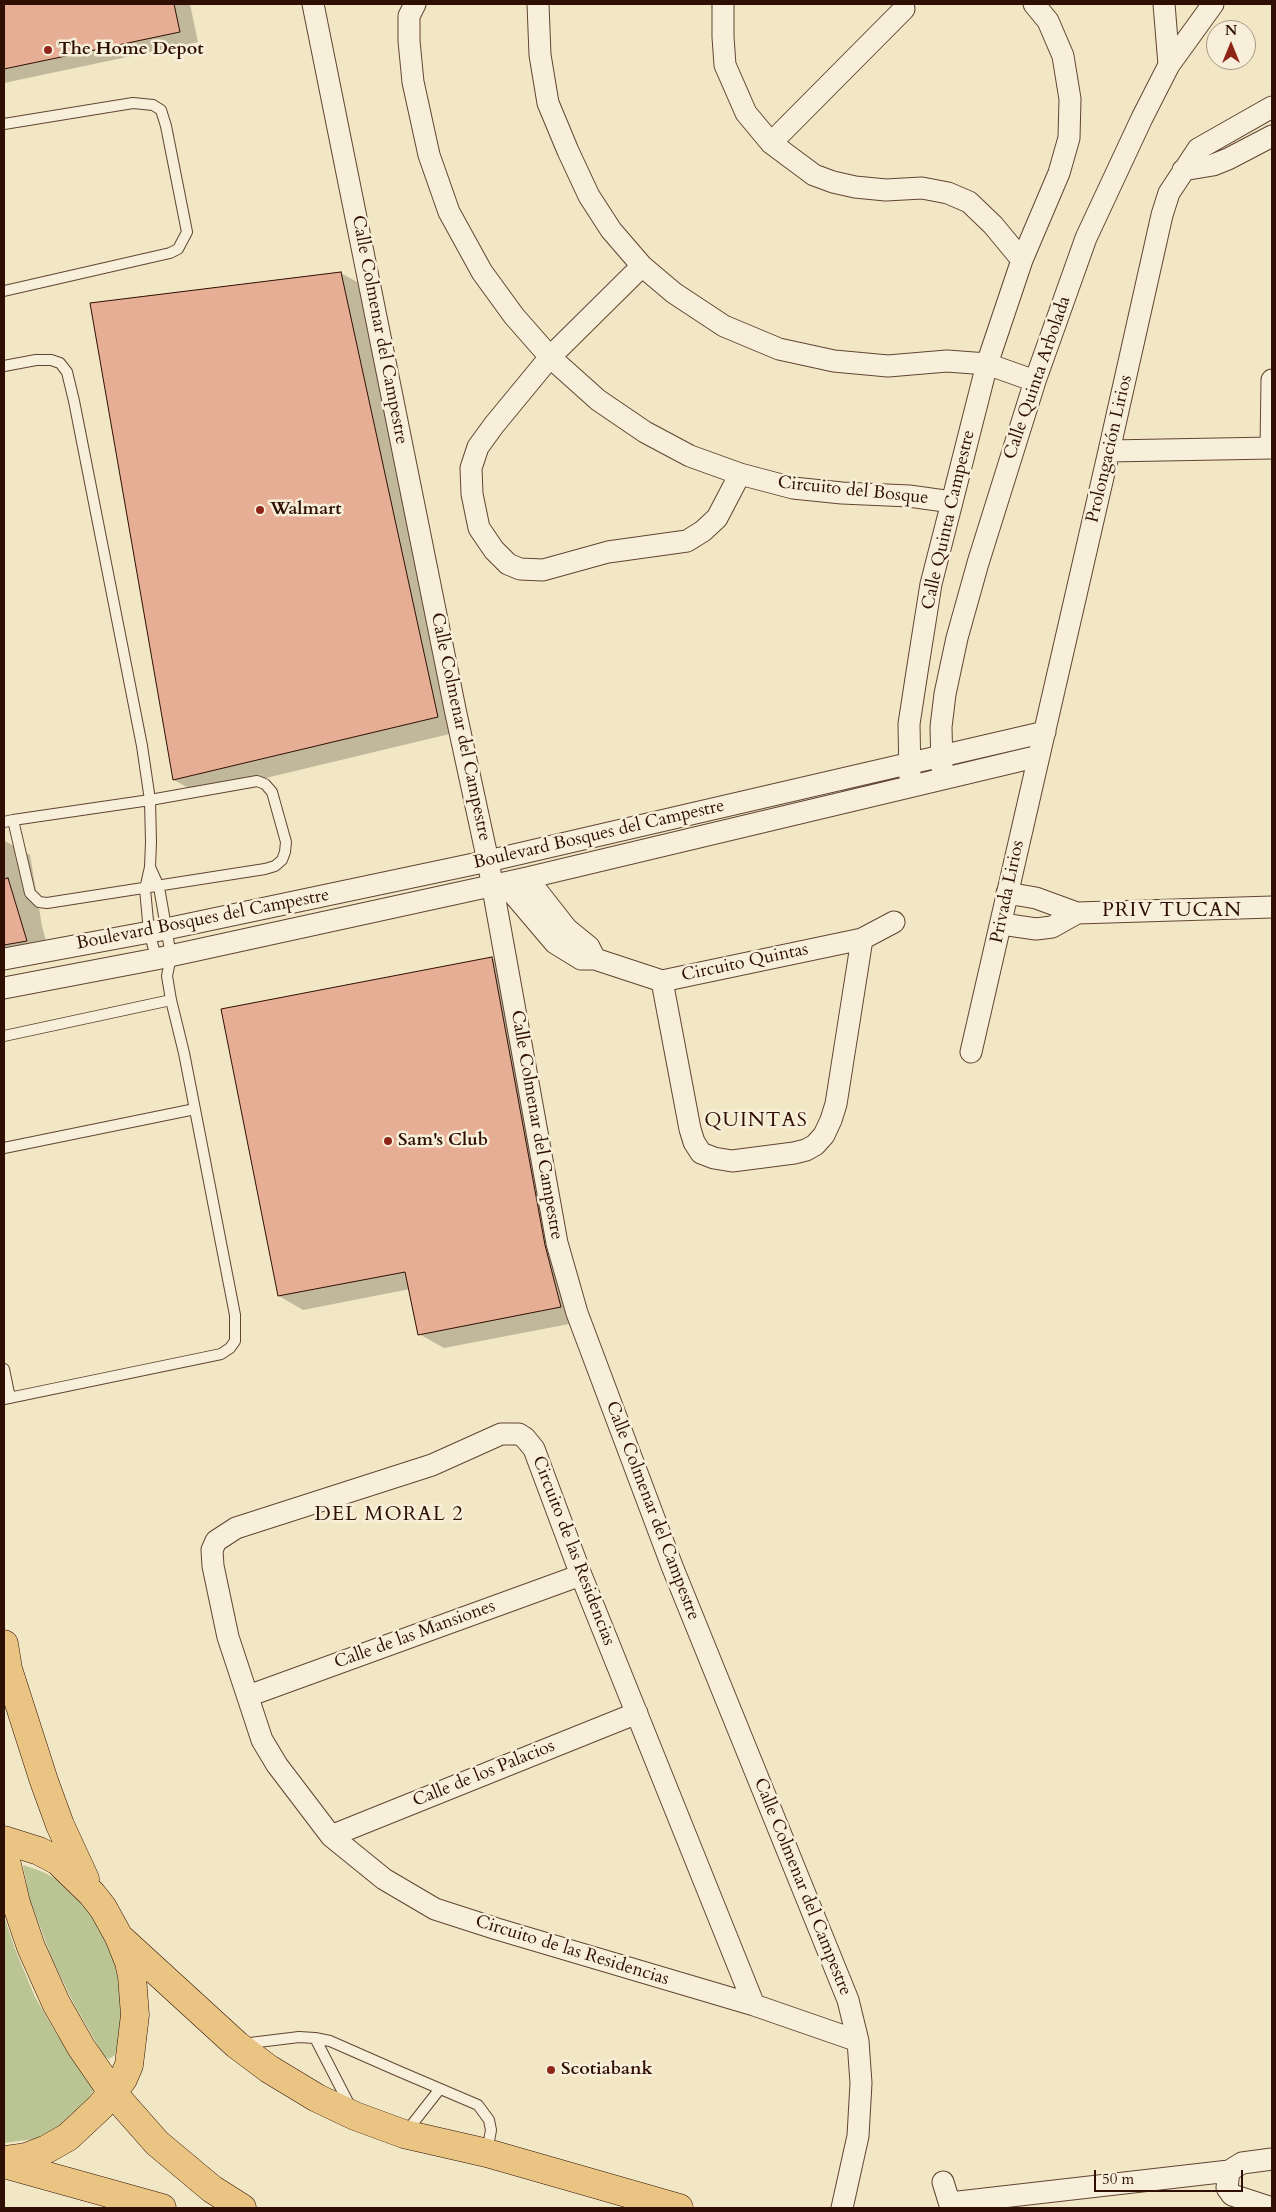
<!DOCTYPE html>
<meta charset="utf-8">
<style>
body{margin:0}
#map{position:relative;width:1276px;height:2212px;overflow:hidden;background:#f2e7c4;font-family:Cardo,serif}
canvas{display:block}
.frame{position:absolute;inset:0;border:5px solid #2f0f03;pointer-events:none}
.north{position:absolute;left:1206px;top:20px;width:50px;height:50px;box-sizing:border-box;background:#f7efd9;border:1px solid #a79583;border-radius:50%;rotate:0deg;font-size:14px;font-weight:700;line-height:20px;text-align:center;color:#2f0f03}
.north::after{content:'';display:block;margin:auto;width:18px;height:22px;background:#8f2418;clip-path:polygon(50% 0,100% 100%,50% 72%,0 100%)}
.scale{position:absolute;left:1094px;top:2170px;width:149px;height:22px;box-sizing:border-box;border:2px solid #2f0f03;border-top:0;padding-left:6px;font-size:15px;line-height:18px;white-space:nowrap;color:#2f0f03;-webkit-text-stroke:4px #f7efd9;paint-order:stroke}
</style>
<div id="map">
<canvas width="1276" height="2212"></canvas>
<div class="frame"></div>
<div class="north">N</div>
<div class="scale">50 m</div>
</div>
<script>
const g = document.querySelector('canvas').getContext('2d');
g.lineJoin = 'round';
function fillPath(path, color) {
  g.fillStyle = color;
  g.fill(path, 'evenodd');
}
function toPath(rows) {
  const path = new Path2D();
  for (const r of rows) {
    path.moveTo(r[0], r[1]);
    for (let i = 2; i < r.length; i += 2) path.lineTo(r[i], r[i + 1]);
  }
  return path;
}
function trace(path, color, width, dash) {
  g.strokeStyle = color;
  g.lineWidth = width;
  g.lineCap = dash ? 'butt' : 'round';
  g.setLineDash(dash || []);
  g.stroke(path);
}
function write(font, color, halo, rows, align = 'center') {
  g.font = font + ' Cardo,serif';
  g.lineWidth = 5;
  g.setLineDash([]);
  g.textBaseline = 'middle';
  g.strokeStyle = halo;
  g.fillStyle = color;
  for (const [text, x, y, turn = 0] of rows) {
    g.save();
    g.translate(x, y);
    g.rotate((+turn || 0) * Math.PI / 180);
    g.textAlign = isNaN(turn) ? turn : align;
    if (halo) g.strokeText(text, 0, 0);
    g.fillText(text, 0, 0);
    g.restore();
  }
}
fillPath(toPath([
 [23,1865,43,1872,60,1881,90,1909,119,1962,122,2027,115,2055,109,2059,104,2056,74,2004,53,1961,29,1897],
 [4,1916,15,1949,35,1997,57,2035,94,2089,87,2101,75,2115,55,2129,34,2139,4,2143]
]), '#bbc594');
fillPath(toPath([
 [4,4,190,4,198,42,4,83],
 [341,273,366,287,462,731,199,794,174,780],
 [5,841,30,855,42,926,50,955,4,963,4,842],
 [492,958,516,972,569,1260,585,1321,444,1348,419,1334,410,1289,303,1310,279,1296]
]), '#0003');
const building = toPath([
 [4,4,174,4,180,32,4,69,4,4],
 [341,272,438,717,173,780,90,303,341,272],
 [8,878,27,941,4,945,4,879,8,878],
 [492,957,545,1245,561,1307,418,1335,405,1272,278,1296,221,1009,492,957]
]);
fillPath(building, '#e6ae95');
trace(building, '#2f0f03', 1);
const lane = toPath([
 [4,124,133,103,153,105,161,110,166,126,187,232,178,249,170,253,4,291],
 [4,366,36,360,51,360,60,363,67,372,74,401,142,746,150,800,151,842,150,867,145,889,149,932,157,960],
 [4,822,13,820,150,800,257,781,265,784,272,792,286,842,285,852,282,860,275,866,265,869,47,903,39,902,30,893,13,820],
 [4,1036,171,1000],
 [4,1148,195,1109],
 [4,1369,10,1398],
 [4,1399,221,1354,230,1348,235,1341,235,1315,184,1053,171,1000,167,976,171,956,159,887,150,867],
 [315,2038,350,2106],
 [242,2044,299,2037,315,2038,330,2041,396,2070,478,2105,489,2120,491,2130,487,2152],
 [406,2132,439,2090]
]);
const street = toPath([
 [313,4,455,709,488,861,557,1243,577,1313,672,1566,848,2000,858,2041,861,2083,858,2136,842,2208],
 [415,4,409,16,409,41,413,82,429,155,449,212,482,272,514,316,550,357,598,400,645,432,690,456,740,474,793,488,842,493,909,496,952,502],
 [538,4,540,55,548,103,568,151,589,196,611,230,642,266,674,293,724,326,779,349,834,361,888,366,947,361,987,364,1035,381],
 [723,4,723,37,725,65,746,113,771,143,814,175,833,182,855,187,886,190,922,188,948,193,969,202,993,225,1022,260],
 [1164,4,1169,65],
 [771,143,904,9],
 [1183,170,1213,165,1228,159,1272,136],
 [642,266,550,357,494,425,478,447,471,468,472,494,479,528,494,550,508,564,520,569,543,570,608,552,687,541,703,531,717,518,740,474],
 [1271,448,1272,380],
 [1109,451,1272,448],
 [942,768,941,727,945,694,957,638,978,563,1035,381,1086,238,1142,118,1169,65,1213,4],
 [910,777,909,724,917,672,931,584,952,502,987,364,1022,260,1059,173,1069,138,1070,99,1063,56,1048,21,1034,4],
 [527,878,567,929,589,947,595,959],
 [504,883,555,943,581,959,595,959,662,981,862,939,894,922],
 [1007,893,1036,898,1077,913,1272,907],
 [1002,924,1036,929,1052,927,1077,913],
 [4,959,166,929,488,861,1045,732],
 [662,981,690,1129,694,1142,701,1153,714,1158,732,1161,794,1153,806,1150,815,1145,824,1135,831,1120,836,1104,862,939],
 [4,988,156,959,527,878,1039,756],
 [971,1052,1109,451,1162,215,1169,193,1198,149,1272,107],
 [248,1696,581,1575],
 [331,1836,637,1713],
 [754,2005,581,1575,534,1449,525,1438,519,1434,501,1434,432,1465,236,1528,216,1541,212,1550,213,1566,228,1637,262,1740,277,1765,331,1836,384,1879,435,1909,497,1929,754,2005,858,2041],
 [1229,2171,1227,2188,1232,2195,1272,2208],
 [943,2182,951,2208],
 [950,2203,1229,2171,1242,2163,1272,2159]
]);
const primary = toPath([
 [4,1644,8,1669,44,1781,60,1825,85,1879],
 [4,1840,39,1851,58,1861,92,1894,103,1908,119,1937,129,1962,132,1976,135,2015,129,2065,123,2079,100,2107,68,2137,47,2149,26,2157,4,2160],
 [4,1852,16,1903,31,1947,56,2003,81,2047,112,2092,157,2143,212,2189,242,2208],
 [119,1937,237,2045,269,2069,317,2098,355,2116,404,2134,487,2153,679,2208],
 [4,2164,162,2208]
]);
trace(lane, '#604533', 12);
trace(street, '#604533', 23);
trace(primary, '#2f0f03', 29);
trace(lane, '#f7efd9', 10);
trace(street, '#f7efd9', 21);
trace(primary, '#e9c482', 28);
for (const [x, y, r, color] of [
 [48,50,5,"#8f2418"],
 [260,510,5,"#8f2418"],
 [388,1141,5,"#8f2418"],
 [551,2070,5,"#8f2418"]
]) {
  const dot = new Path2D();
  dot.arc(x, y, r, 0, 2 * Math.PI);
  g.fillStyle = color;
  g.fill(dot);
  trace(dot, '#f7efd9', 2);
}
write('bold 18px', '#2f0f03', '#f7efd9', [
 ["The Home Depot",58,50],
 ["Walmart",270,510],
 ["Sam's Club",398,1141],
 ["Scotiabank",561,2070]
], 'left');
write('18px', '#2f0f03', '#f7efd9', [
 ["Calle Colmenar del Campestre",379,330,79],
 ["Calle Quinta Arbolada",1038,378,-71],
 ["Prolongación Lirios",1110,449,-77],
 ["Circuito del Bosque",853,491,6],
 ["Calle Quinta Campestre",949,520,-77],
 ["Calle Colmenar del Campestre",460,727,78],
 ["Boulevard Bosques del Campestre",599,835,-13],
 ["Privada Lirios",1008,892,-78],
 ["Boulevard Bosques del Campestre",203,920,-11],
 ["Circuito Quintas",745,963,-12],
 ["Calle Colmenar del Campestre",536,1125,80],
 ["Calle Colmenar del Campestre",652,1511,69],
 ["Circuito de las Residencias",573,1551,69],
 ["Calle de las Mansiones",415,1635,-20],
 ["Calle de los Palacios",484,1774,-22],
 ["Calle Colmenar del Campestre",802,1887,68],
 ["Circuito de las Residencias",572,1951,17]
]);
g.letterSpacing = '1px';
write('20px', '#2f0f03', '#f7efd9', [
 ["PRIV TUCAN",1172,911],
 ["QUINTAS",756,1121],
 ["DEL MORAL 2",389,1515]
]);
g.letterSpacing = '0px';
</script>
